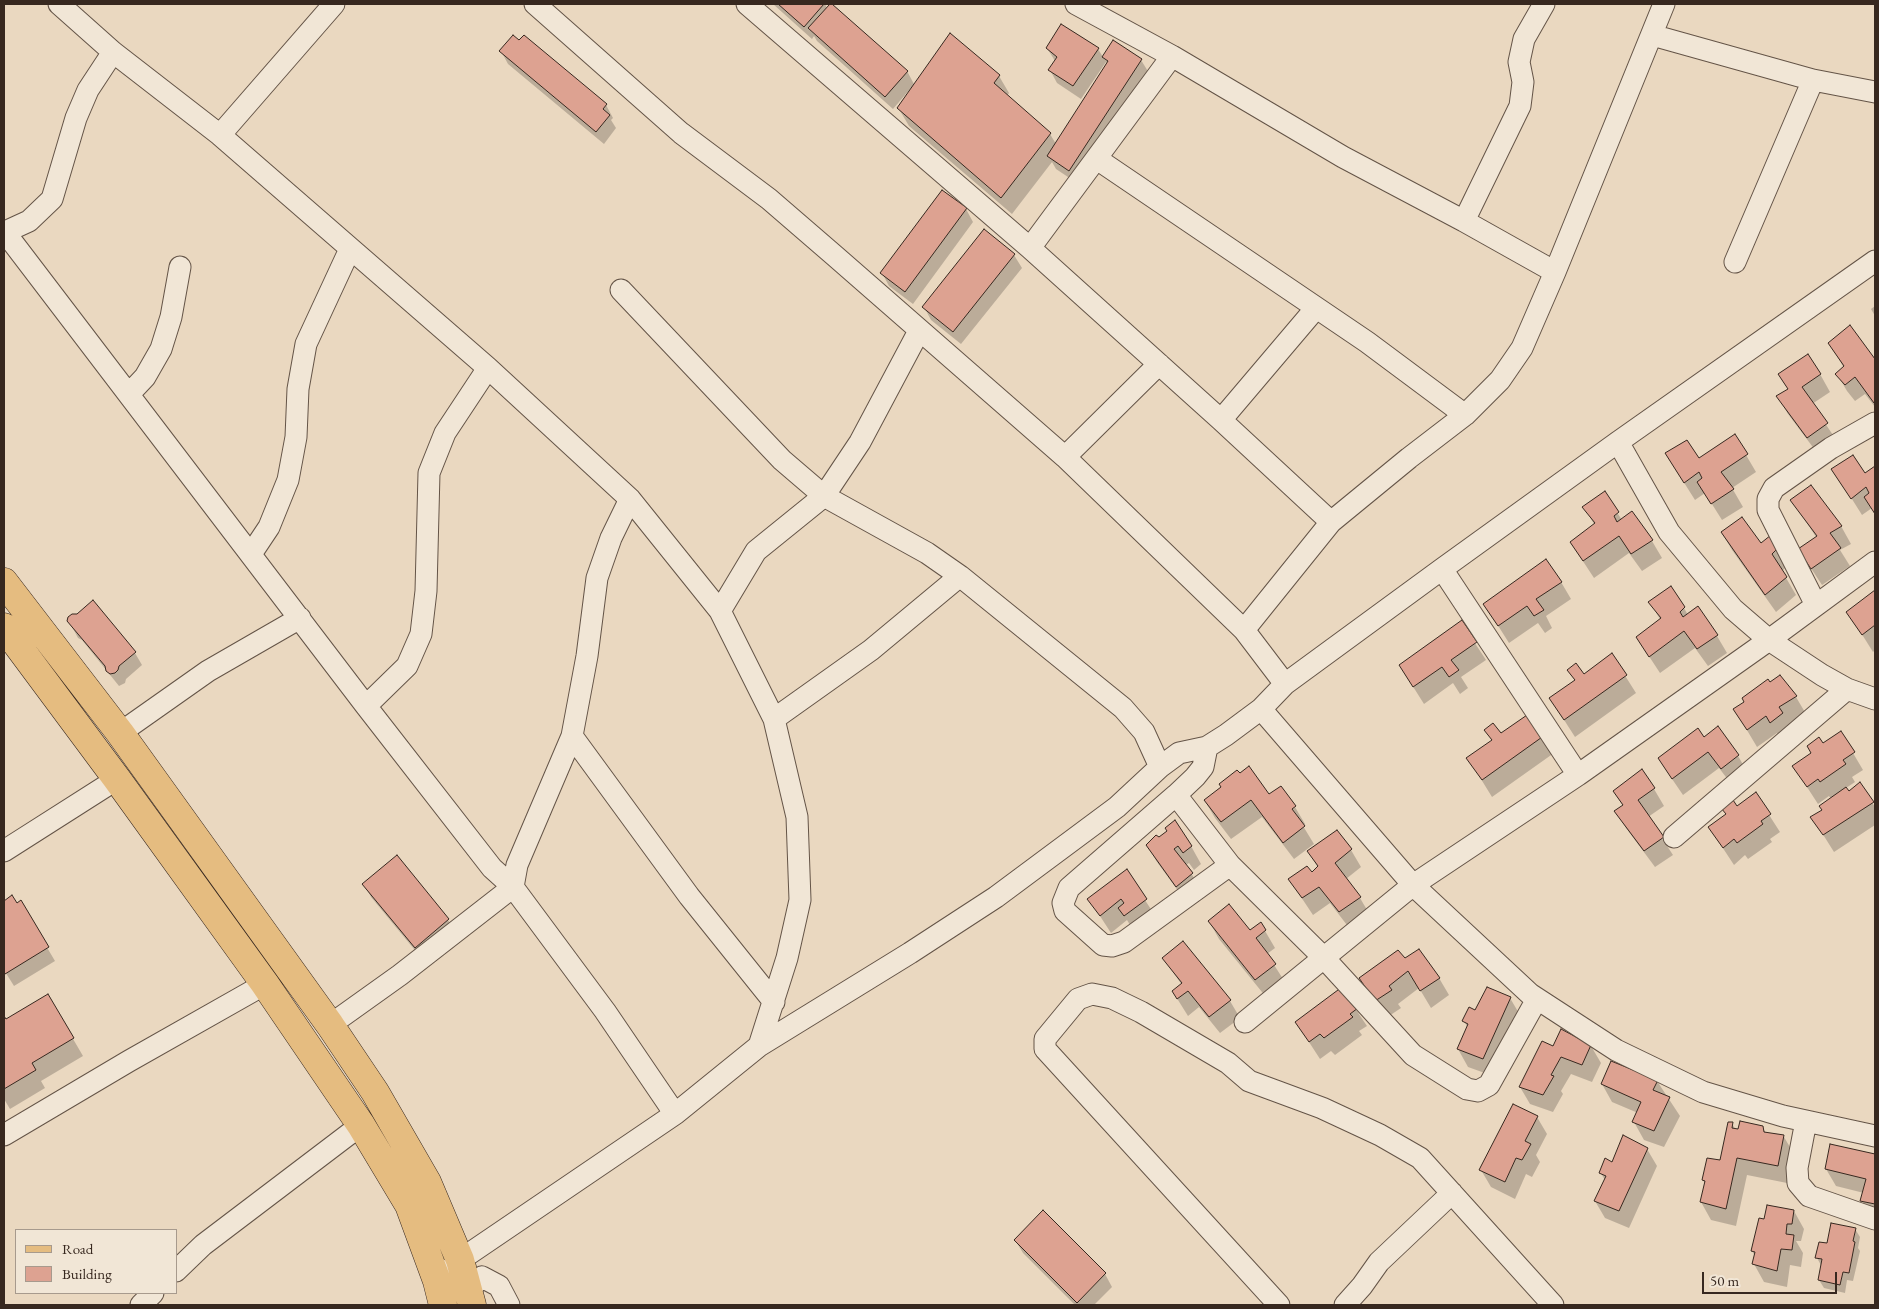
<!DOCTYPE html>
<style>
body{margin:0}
#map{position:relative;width:1879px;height:1309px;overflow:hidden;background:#ead8c0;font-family:"EB Garamond",serif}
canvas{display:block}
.frame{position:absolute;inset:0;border:5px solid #37281f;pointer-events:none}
.legend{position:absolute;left:15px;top:1229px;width:162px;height:65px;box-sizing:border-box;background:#f1e6d6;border:1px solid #a79a8d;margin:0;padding:6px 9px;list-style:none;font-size:15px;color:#37281f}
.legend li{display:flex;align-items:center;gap:10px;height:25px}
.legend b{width:25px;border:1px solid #a79a8d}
.scale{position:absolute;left:1702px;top:1272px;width:135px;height:22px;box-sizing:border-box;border:2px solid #37281f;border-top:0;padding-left:6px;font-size:15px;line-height:18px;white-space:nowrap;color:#37281f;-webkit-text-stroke:4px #f1e6d6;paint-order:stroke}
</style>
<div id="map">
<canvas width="1879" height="1309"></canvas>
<div class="frame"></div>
<ul class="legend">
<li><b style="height:6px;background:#e5bc80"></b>Road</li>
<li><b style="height:14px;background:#dda291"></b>Building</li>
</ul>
<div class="scale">50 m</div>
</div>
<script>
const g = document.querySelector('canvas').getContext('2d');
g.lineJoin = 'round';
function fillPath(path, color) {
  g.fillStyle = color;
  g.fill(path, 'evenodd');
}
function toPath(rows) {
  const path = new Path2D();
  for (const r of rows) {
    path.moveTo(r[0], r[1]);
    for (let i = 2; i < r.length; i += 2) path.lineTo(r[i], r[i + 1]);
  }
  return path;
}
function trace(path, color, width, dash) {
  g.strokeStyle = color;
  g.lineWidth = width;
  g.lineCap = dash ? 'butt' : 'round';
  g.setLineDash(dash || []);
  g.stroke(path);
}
fillPath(toPath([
 [773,4,825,4,827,8,907,71,915,86,999,76,1009,93,1007,96,1050,134,1056,144,1108,64,1106,62,1081,99,1057,83,1050,70,1055,61,1047,48,1098,49,1103,57,1141,60,1149,73,1077,183,1056,169,1052,162,1012,214,909,126,899,109,912,89,911,88,893,109,817,41,814,36,812,39],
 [501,51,606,105,613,118,611,120,616,128,604,144,508,64],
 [966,209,973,222,913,304,889,286,882,273],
 [984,231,1014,255,1022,268,961,344,931,320,924,307],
 [1875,306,1875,316,1871,309],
 [1850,327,1875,361,1875,407,1865,394,1855,401,1847,391,1837,374,1844,368,1830,344],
 [1820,374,1830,392,1812,404,1837,441,1818,454,1788,414,1778,397],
 [1666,454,1698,460,1746,455,1756,472,1732,488,1743,507,1722,520,1705,493,1695,500],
 [1875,467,1875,514,1872,508,1862,515,1833,469,1865,475],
 [1604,493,1622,520,1652,541,1662,558,1642,571,1629,553,1594,578,1571,543,1594,524,1584,507],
 [1792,500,1841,526,1851,544,1840,550,1850,566,1822,585,1799,550,1816,537],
 [1722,533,1761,544,1771,537,1789,564,1782,571,1796,595,1776,612,1732,550],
 [1561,582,1571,599,1546,616,1552,628,1545,633,1538,623,1509,643,1485,605],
 [1875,592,1875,650,1873,652,1848,612],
 [1650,602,1684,608,1688,615,1717,636,1727,653,1708,666,1695,648,1660,673,1637,638,1661,621],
 [69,621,135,653,142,665,126,679,125,683,119,686,82,640,78,638],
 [1461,622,1486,660,1461,677,1468,688,1460,694,1453,683,1424,704,1400,666],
 [1612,655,1636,693,1575,737,1550,698,1575,681,1569,670,1583,675],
 [1796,697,1806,714,1788,725,1792,731,1781,739,1777,733,1757,747,1735,710],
 [1529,715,1554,753,1492,797,1468,758,1492,741,1486,730,1500,735],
 [1717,728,1738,756,1748,773,1732,785,1719,768,1683,795,1670,776,1704,738],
 [1823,745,1853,753,1863,770,1852,777,1855,782,1846,788,1848,792,1860,784,1875,807,1875,825,1834,852,1812,817,1823,810,1831,799,1829,796,1818,804,1794,767],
 [1223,788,1269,796,1295,807,1305,824,1303,826,1314,844,1294,859,1262,817,1231,839,1215,818,1205,801],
 [1654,789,1664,806,1648,817,1673,855,1655,867,1626,828,1616,811,1623,806,1614,791],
 [1755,793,1780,832,1770,839,1772,842,1748,859,1745,855,1734,865,1709,827],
 [1337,832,1351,850,1361,867,1346,879,1360,898,1370,915,1350,929,1330,903,1313,915,1289,879,1312,874,1318,868,1309,852],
 [1147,845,1191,846,1201,864,1194,870,1189,863,1186,865,1202,891,1187,903,1157,862],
 [396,857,448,920,456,933,423,960,371,897,364,884],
 [1126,871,1156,917,1130,925,1127,920,1111,933,1089,899],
 [12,897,17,905,20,902,55,961,14,986,4,970,4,902],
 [1209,921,1250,932,1261,924,1275,948,1267,954,1285,982,1266,997,1219,939],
 [1163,958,1230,1001,1240,1018,1220,1033,1199,1007,1188,1016,1173,992,1182,985],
 [1405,959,1439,978,1449,995,1431,1008,1419,988,1398,1004,1401,1008,1386,1018,1361,979],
 [1342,989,1367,1026,1359,1031,1362,1035,1335,1055,1331,1051,1320,1059,1296,1022],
 [48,996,83,1056,41,1081,45,1088,10,1109,4,1099,4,1018,5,1021],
 [1510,998,1520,1015,1493,1076,1468,1067,1458,1049,1468,1028,1464,1021,1476,1011],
 [1591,1046,1601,1063,1592,1082,1571,1074,1561,1091,1563,1094,1553,1112,1530,1104,1520,1087,1554,1048],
 [1657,1081,1680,1116,1664,1147,1644,1140,1634,1122,1638,1113,1612,1102,1602,1084],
 [1537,1117,1547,1134,1536,1155,1540,1162,1532,1177,1526,1174,1515,1199,1491,1187,1481,1170],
 [1732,1124,1736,1130,1739,1131,1762,1127,1766,1133,1784,1137,1794,1154,1787,1183,1747,1175,1736,1226,1711,1220,1701,1202,1705,1184,1703,1180,1721,1162],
 [1831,1146,1875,1155,1875,1219,1872,1218,1862,1201,1864,1193,1836,1186,1826,1169],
 [1647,1149,1657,1166,1629,1228,1605,1218,1595,1201,1605,1180,1600,1172,1613,1164],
 [1794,1211,1804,1229,1801,1241,1796,1241,1803,1253,1801,1267,1790,1265,1787,1287,1764,1282,1754,1264,1755,1256,1752,1251,1765,1220],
 [1855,1229,1860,1237,1858,1248,1860,1251,1853,1281,1847,1280,1845,1293,1824,1288,1819,1280,1822,1267,1817,1258,1828,1245],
 [1015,1240,1105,1274,1112,1287,1094,1305,1075,1305,1023,1253]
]), '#0003');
const building = toPath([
 [778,4,824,4,804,27,778,4],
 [830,4,832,4,908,71,885,97,808,28,830,4],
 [1061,24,1099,48,1073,86,1048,70,1057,57,1046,48,1061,24],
 [950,33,1000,75,994,83,1051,133,1001,198,897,108,950,33],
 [513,35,519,40,524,35,607,104,603,109,610,115,596,132,499,51,513,35],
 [1113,40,1142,59,1069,171,1047,156,1108,61,1102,57,1113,40],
 [942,190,967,208,905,292,880,273,942,190],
 [984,229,1015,254,953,332,922,307,984,229],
 [1850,325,1875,359,1875,401,1874,403,1855,377,1845,385,1835,374,1844,366,1828,343,1850,325],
 [1808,354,1821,374,1802,387,1828,423,1807,438,1776,396,1788,389,1778,374,1808,354],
 [1735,434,1748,454,1721,472,1734,489,1711,504,1697,482,1702,478,1699,472,1684,483,1665,453,1687,440,1699,458,1735,434],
 [1853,455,1865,473,1875,466,1875,514,1864,497,1869,493,1866,487,1851,499,1831,469,1853,455],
 [1811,485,1842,526,1830,533,1841,548,1811,569,1798,549,1817,536,1790,500,1811,485],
 [1605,491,1619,512,1614,516,1617,522,1632,511,1653,540,1631,554,1619,536,1583,561,1570,542,1595,523,1582,507,1605,491],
 [1742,517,1761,543,1771,535,1780,546,1772,554,1787,577,1765,595,1721,532,1742,517],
 [1546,559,1562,582,1536,599,1544,610,1534,616,1527,606,1498,626,1483,604,1546,559],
 [1671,586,1685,607,1680,612,1683,617,1698,606,1718,635,1697,649,1684,631,1649,657,1636,637,1661,618,1648,602,1671,586],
 [1875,590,1875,625,1862,635,1846,612,1875,590],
 [93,600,136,652,119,666,118,670,115,673,110,674,106,671,105,666,67,621,68,617,72,614,77,614,93,600],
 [1462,620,1477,642,1451,660,1459,670,1449,677,1442,667,1413,687,1399,665,1462,620],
 [1612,653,1627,675,1564,720,1549,698,1575,680,1567,670,1576,663,1584,674,1612,653],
 [1780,675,1797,696,1779,707,1783,713,1770,723,1766,716,1747,730,1733,709,1744,702,1742,698,1768,679,1770,682,1780,675],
 [1530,713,1545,735,1482,780,1466,758,1492,740,1484,730,1493,723,1501,733,1530,713],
 [1718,726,1739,755,1721,769,1708,752,1672,779,1658,758,1698,728,1704,737,1718,726],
 [1841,731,1855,752,1843,760,1846,764,1820,782,1818,779,1807,787,1792,766,1811,753,1807,746,1819,737,1823,743,1841,731],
 [1249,766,1269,794,1281,786,1296,806,1292,809,1305,826,1283,843,1251,800,1221,822,1204,800,1221,787,1219,784,1237,770,1240,773,1249,766],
 [1642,769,1655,788,1638,800,1664,837,1644,851,1614,811,1623,805,1613,791,1642,769],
 [1860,782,1874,802,1823,835,1810,817,1822,810,1819,806,1846,787,1849,791,1860,782],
 [1756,792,1771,814,1761,821,1763,824,1737,843,1734,839,1723,848,1708,827,1726,814,1721,808,1733,800,1737,806,1756,792],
 [1175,820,1192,846,1183,853,1178,846,1174,849,1193,873,1176,887,1146,845,1156,835,1159,837,1167,831,1165,828,1175,820],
 [1337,830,1352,849,1335,863,1361,897,1339,912,1319,887,1302,898,1288,879,1307,866,1312,872,1318,866,1307,851,1337,830],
 [397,855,449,919,415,948,362,884,397,855],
 [1127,869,1147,899,1124,916,1118,908,1124,903,1121,899,1100,916,1087,899,1127,869],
 [12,895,17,903,21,900,49,947,5,974,4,972,4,901,12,895],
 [1229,904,1250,930,1261,922,1266,930,1256,938,1276,964,1255,980,1208,921,1229,904],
 [1183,941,1231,1000,1209,1017,1188,991,1177,999,1172,991,1182,983,1162,958,1183,941],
 [1419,949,1440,978,1420,991,1408,971,1389,986,1392,990,1375,1001,1359,978,1398,950,1405,958,1419,949],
 [1342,987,1358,1008,1350,1014,1353,1017,1324,1038,1320,1034,1309,1042,1295,1022,1342,987],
 [1487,987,1511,997,1483,1059,1457,1049,1468,1024,1462,1021,1469,1007,1475,1010,1487,987],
 [48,994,74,1038,32,1063,36,1070,4,1089,4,1016,6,1019,48,994],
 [1561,1029,1591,1045,1582,1065,1561,1057,1551,1075,1554,1076,1543,1095,1519,1087,1542,1041,1553,1046,1561,1029],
 [1611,1061,1658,1080,1653,1090,1670,1097,1654,1131,1632,1122,1641,1102,1601,1084,1611,1061],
 [1513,1104,1538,1116,1525,1141,1531,1144,1522,1160,1516,1158,1505,1182,1479,1170,1513,1104],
 [1740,1121,1763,1126,1764,1132,1784,1135,1778,1166,1737,1158,1726,1209,1700,1202,1705,1181,1702,1180,1707,1158,1720,1160,1728,1122,1733,1122,1732,1128,1738,1129,1740,1121],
 [1623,1135,1648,1148,1619,1211,1594,1201,1606,1176,1599,1173,1605,1158,1612,1162,1623,1135],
 [1830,1144,1875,1154,1875,1204,1860,1201,1866,1179,1825,1169,1830,1144],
 [1767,1205,1794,1210,1792,1224,1787,1224,1786,1234,1794,1235,1792,1250,1781,1249,1777,1271,1752,1264,1755,1252,1751,1251,1759,1218,1764,1219,1767,1205],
 [1043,1210,1106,1273,1077,1303,1014,1240,1043,1210],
 [1831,1223,1856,1228,1853,1241,1855,1242,1849,1273,1843,1272,1840,1285,1818,1280,1822,1259,1815,1258,1819,1242,1827,1243,1831,1223]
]);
fillPath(building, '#dda291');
trace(building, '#37281f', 1);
const minor = toPath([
 [59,4,113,52,220,135,488,368,630,499,720,611,774,719,797,817,800,900,787,958,759,1046],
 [535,4,681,133,769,199,835,256,1065,457,1244,630],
 [747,4,1030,248,1221,420,1331,522],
 [1076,4,1172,56,1343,157,1464,221,1555,272],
 [1652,35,1813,80,1875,92],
 [220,135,334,4],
 [1097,159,1367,342,1465,415],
 [1464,221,1520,106,1523,82,1519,62,1524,39,1544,4],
 [4,231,366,706,492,868,513,887,605,1011,675,1114],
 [5,232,29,221,52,199,76,118,88,90,113,52],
 [1030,248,1172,56],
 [1735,262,1813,80],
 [621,290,782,460,824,496,927,553,960,576,1123,708,1144,732,1160,767],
 [129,394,145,377,161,349,171,317,180,267],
 [1221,420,1316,308],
 [1618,442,1669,532,1733,609,1769,640,1822,675,1847,689,1875,699],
 [1065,457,1159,364],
 [251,554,269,527,288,480,296,437,298,389,306,344,350,249],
 [1442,569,1578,775],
 [1816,605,1768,510,1768,499,1774,488,1831,448,1875,423],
 [720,611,756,551,824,496,860,442,919,331],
 [1285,684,1244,630,1331,522,1409,458,1465,415,1500,380,1522,348,1555,272,1664,4],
 [366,706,407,666,421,634,426,591,429,473,445,433,488,368],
 [1261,709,1413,885,1530,994,1616,1050,1703,1092,1783,1116,1875,1136],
 [774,719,871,650,960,576],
 [120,733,208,671,300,618],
 [572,736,689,896,774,1002],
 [1207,747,1203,767,1195,777,1176,795,1069,888,1063,903,1065,911,1103,945,1112,946,1124,942,1230,865],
 [1176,795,1230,865,1324,958,1413,1055,1467,1089,1478,1091,1489,1085,1537,999],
 [1674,837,1847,689],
 [4,851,117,779],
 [1245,1022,1413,885,1578,775,1769,640,1875,562],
 [330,1025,400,975,513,887,517,865,572,736,587,656,597,578,611,538,630,499],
 [1806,1121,1797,1168,1798,1183,1809,1196,1875,1219],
 [4,1135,129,1061,265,984],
 [176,1271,203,1245,361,1125],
 [437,1281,460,1260,675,1114,759,1046,910,953,996,897,1117,807,1160,767,1179,753,1207,747,1226,735,1261,709,1285,684,1442,569,1618,442,1875,261],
 [469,1289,482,1277,499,1286,509,1305],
 [141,1305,153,1293],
 [1279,1305,1045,1049,1045,1039,1078,999,1092,994,1112,998,1141,1012,1228,1063,1249,1081,1322,1108,1380,1135,1420,1158,1553,1305],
 [1345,1305,1362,1286,1379,1262,1452,1193]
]);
const primary = toPath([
 [4,582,120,733,330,1025,375,1092,427,1182,460,1260,472,1305],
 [4,627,117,779,265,984,361,1125,409,1205,437,1281,443,1305]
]);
trace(minor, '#645447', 23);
trace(primary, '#37281f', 29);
trace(minor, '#f1e6d6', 21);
trace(primary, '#e5bc80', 28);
</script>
